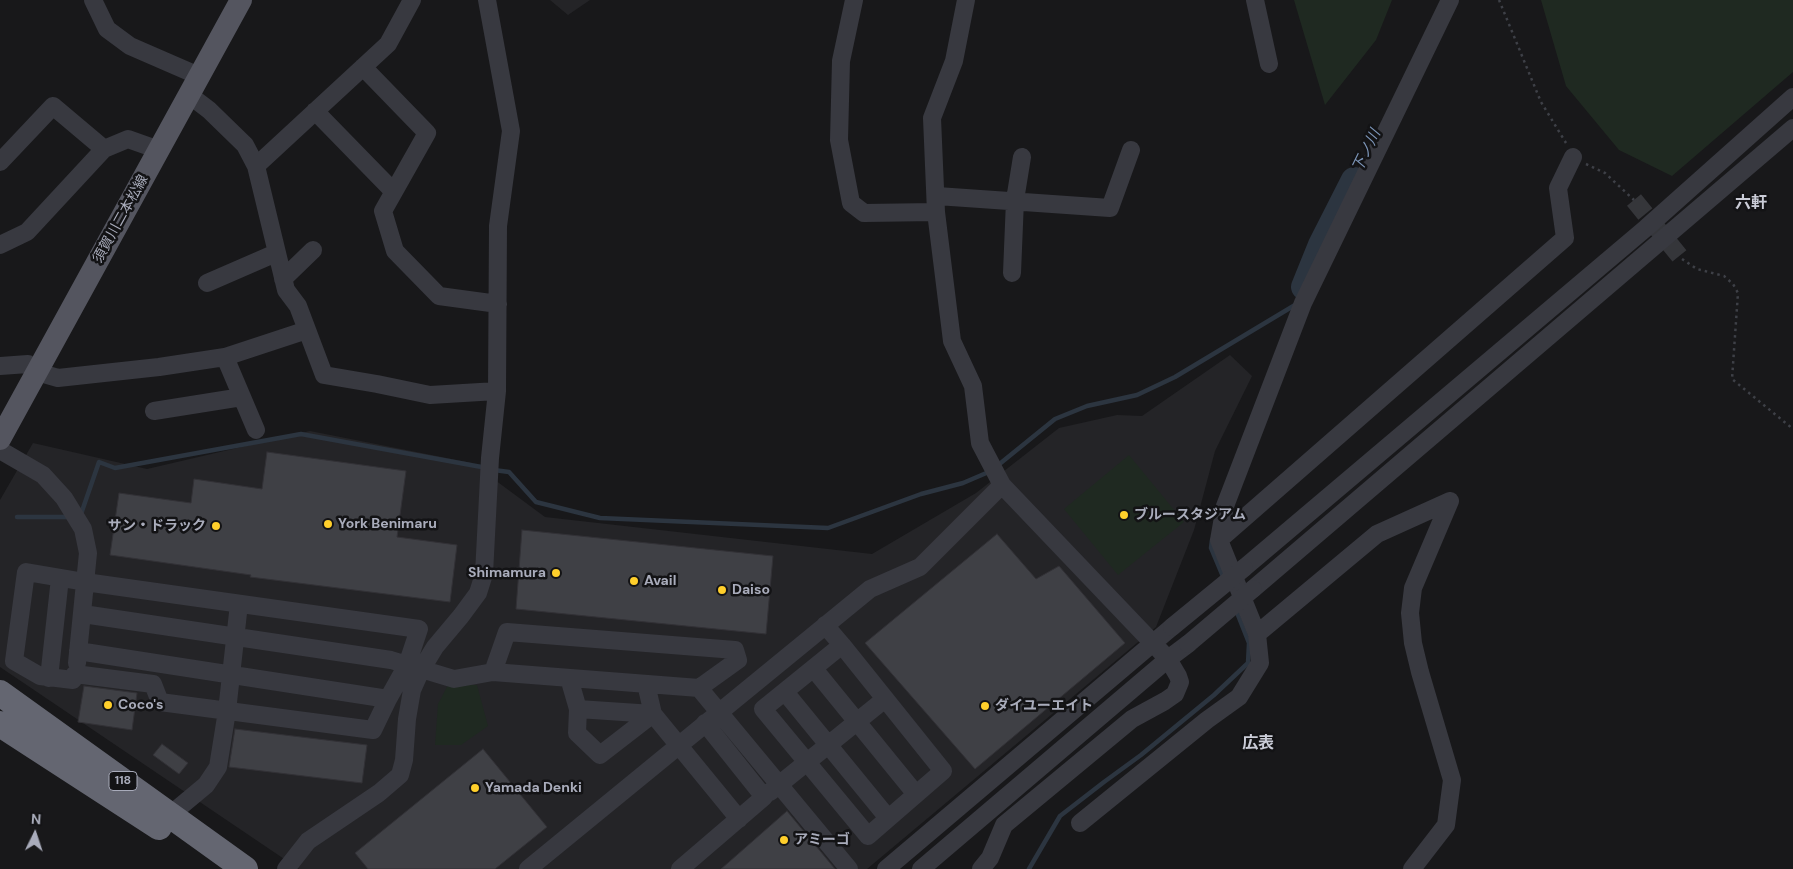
<!DOCTYPE html>
<meta charset="utf-8">
<style>
body{margin:0}
#map{position:relative;width:1793px;height:869px;overflow:hidden;background:#18181a;font-family:"DM Sans",sans-serif}
canvas{display:block}
.north{position:absolute;left:10px;top:809px;width:50px;height:50px;-webkit-text-stroke:4px #131315;paint-order:stroke;rotate:4deg;font-size:14px;font-weight:700;line-height:20px;text-align:center;color:#a9acbb}
.north::after{content:'';display:block;margin:auto;width:18px;height:22px;background:#a9acbb;clip-path:polygon(50% 0,100% 100%,50% 72%,0 100%)}
</style>
<div id="map">
<canvas width="1793" height="869"></canvas>
<div class="north">N</div>
</div>
<script>
const g = document.querySelector('canvas').getContext('2d');
g.lineJoin = 'round';
function fillPath(path, color) {
  g.fillStyle = color;
  g.fill(path, 'evenodd');
}
function toPath(rows) {
  const path = new Path2D();
  for (const r of rows) {
    path.moveTo(r[0], r[1]);
    for (let i = 2; i < r.length; i += 2) path.lineTo(r[i], r[i + 1]);
  }
  return path;
}
function trace(path, color, width, dash) {
  g.strokeStyle = color;
  g.lineWidth = width;
  g.lineCap = dash ? 'butt' : 'round';
  g.setLineDash(dash || []);
  g.stroke(path);
}
function write(font, color, halo, rows, align = 'center') {
  g.font = font + ' "DM Sans","Noto Sans JP",sans-serif';
  g.lineWidth = 5;
  g.setLineDash([]);
  g.textBaseline = 'middle';
  g.strokeStyle = halo;
  g.fillStyle = color;
  for (const [text, x, y, turn = 0] of rows) {
    g.save();
    g.translate(x, y);
    g.rotate((+turn || 0) * Math.PI / 180);
    g.textAlign = isNaN(turn) ? turn : align;
    if (halo) g.strokeText(text, 0, 0);
    g.fillText(text, 0, 0);
    g.restore();
  }
}
fillPath(toPath([
 [550,0,590,0,568,15],
 [1230,355,1252,376,1215,451,1194,530,1156,627,867,869,299,869,0,667,0,500,33,443,147,469,310,431,472,463,545,517,872,554,976,493,1059,428,1117,415,1142,416]
]), '#242427');
fillPath(toPath([
 [1294,0,1392,0,1376,40,1325,105],
 [1541,0,1793,0,1793,72,1672,176,1619,150,1566,86],
 [1129,455,1184,522,1118,575,1064,509],
 [448,685,477,685,488,726,461,745,435,745,438,704]
]), '#1f2921');
trace(toPath([
 [997,466,1055,419,1087,406,1137,395,1175,377,1295,305],
 [494,470,509,472,536,502,600,518,828,528,921,494,963,483,991,471],
 [81,514,99,462,115,468,301,434,487,468],
 [17,517,70,517],
 [1212,540,1211,548,1224,579],
 [1029,869,1060,816,1104,782,1141,755,1214,695,1248,663,1249,643,1236,610]
]), '#2c3540', 4.5);
trace(toPath([
 [1304,287,1321,245,1354,180]
]), '#2c3540', 26);
const building = toPath([
 [267,452,406,471,397,537,457,545,450,602,250,577,251,575,110,555,119,493,191,503,194,479,262,489,267,452],
 [522,530,773,556,766,634,516,609,522,530],
 [997,534,1036,579,1059,566,1125,643,975,769,865,643,997,534],
 [84,686,137,693,132,730,78,722,84,686],
 [235,729,367,745,362,783,229,767,235,729],
 [162,744,188,763,179,774,153,755,162,744],
 [483,749,547,827,495,869,368,869,355,853,483,749],
 [787,811,835,869,721,869,787,811]
]);
fillPath(building, '#3f4045');
trace(building, '#323136', 1);
trace(toPath([
 [1634,200,1682,259]
]), '#35363a', 18, [18, 9]);
trace(toPath([
 [1499,0,1541,102,1566,143],
 [1586,164,1605,173,1634,200],
 [1682,259,1697,269,1724,276,1733,284,1738,293,1732,379,1793,429]
]), '#3e4047', 2.5, [2.5, 4]);
trace(toPath([
 [93,0,107,29,130,46,199,76],
 [854,0,841,61,839,140,851,203,864,213,936,212],
 [966,0,954,61,932,118,936,212,952,341,973,386,980,443,1002,485,1168,659,1178,676,1180,682,1175,694,1165,701,1132,719,1004,825,990,858,981,869],
 [1255,0,1269,64],
 [363,67,427,133,383,211,395,251,439,296,498,304],
 [188,94,209,110,245,145,256,166,286,290,298,306,324,375,377,384,430,395,497,391],
 [315,111,394,192],
 [0,162,53,106,104,149,128,139,159,150],
 [256,166,388,44,412,0],
 [937,196,1110,208,1131,150],
 [0,245,27,232,104,149],
 [1012,273,1015,200,1022,157],
 [283,279,313,250],
 [207,283,276,253],
 [225,357,256,430],
 [0,366,28,364,37,372,58,378,159,367,225,357,307,330],
 [154,411,242,397],
 [0,450,43,475,64,498,83,529,88,553,77,663],
 [1219,540,1565,238,1558,188,1573,157],
 [1244,568,1646,228,1793,97],
 [1253,589,1793,128],
 [83,614,391,660,454,679,493,672,699,688,849,869],
 [825,625,842,645,943,771,868,836,763,709,842,645],
 [1257,634,1377,534,1450,501],
 [78,651,388,699,407,665,419,629,85,582,26,572,14,661,40,676,73,680,75,674,153,684,160,702,373,730,388,699],
 [814,669,915,793],
 [493,672,507,632,735,650,738,660,699,688],
 [49,678,60,578],
 [569,678,578,709,653,714],
 [646,684,653,714,739,819],
 [785,692,888,818],
 [578,709,577,733,600,755,653,714],
 [770,792,885,699],
 [170,815,206,785,218,767,227,711,239,604],
 [1080,823,1207,720,1239,697,1260,663,1257,634,1219,540,1225,506,1303,303,1450,0],
 [286,869,308,841,379,793,400,775,404,760,407,719,412,690,421,670,435,647,461,616,478,593,484,574,490,458,497,391,498,226,511,131,487,0],
 [528,869,870,589,920,567,1002,485],
 [680,869,764,797,705,723],
 [886,869,1172,627],
 [921,869,1168,659,1188,644],
 [1412,869,1446,825,1452,780,1420,672,1413,643,1410,613,1413,588,1450,501]
]), '#383940', 18);
trace(toPath([
 [0,439,241,0]
]), '#54555f', 22);
trace(toPath([
 [0,693,245,869],
 [0,724,159,827]
]), '#646671', 26);
trace(toPath([
 [1172,627,1244,568],
 [1188,644,1253,589]
]), '#383940', 18);
for (const [x, y, r, color] of [
 [1124,515,5,"#ffcf2b"],
 [328,524,5,"#ffcf2b"],
 [216,526,5,"#ffcf2b"],
 [556,573,5,"#ffcf2b"],
 [634,581,5,"#ffcf2b"],
 [722,590,5,"#ffcf2b"],
 [108,705,5,"#ffcf2b"],
 [985,706,5,"#ffcf2b"],
 [475,788,5,"#ffcf2b"],
 [784,840,5,"#ffcf2b"]
]) {
  const dot = new Path2D();
  dot.arc(x, y, r, 0, 2 * Math.PI);
  g.fillStyle = color;
  g.fill(dot);
  trace(dot, '#131315', 2);
}
for (const [x, y, w] of [
 [123,781,28]
]) {
  const box = new Path2D();
  box.roundRect(x - w / 2, y - 9.5, w, 19, 4);
  g.fillStyle = '#131315';
  g.fill(box);
  trace(box, '#a9acbb', 1);
}
write('bold 12px', '#a9acbb', null, [
 ["118",123,781]
]);
write('14px', '#a9acbb', '#131315', [
 ["須賀川二本松線",121,219,-61]
]);
write('bold 14px', '#a9acbb', '#131315', [
 ["ブルースタジアム",1134,515],
 ["York Benimaru",338,524],
 ["サン・ドラック",206,526,"right"],
 ["Shimamura",546,573,"right"],
 ["Avail",644,581],
 ["Daiso",732,590],
 ["Coco's",118,705],
 ["ダイユーエイト",995,706],
 ["Yamada Denki",485,788],
 ["アミーゴ",794,840]
], 'left');
write('italic 15px', '#7d96b9', '#131315', [
 ["下ノ川",1367,151,-64]
]);
write('bold 16px', '#caccd7', '#131315', [
 ["六軒",1751,204],
 ["広表",1258,744]
]);
</script>
